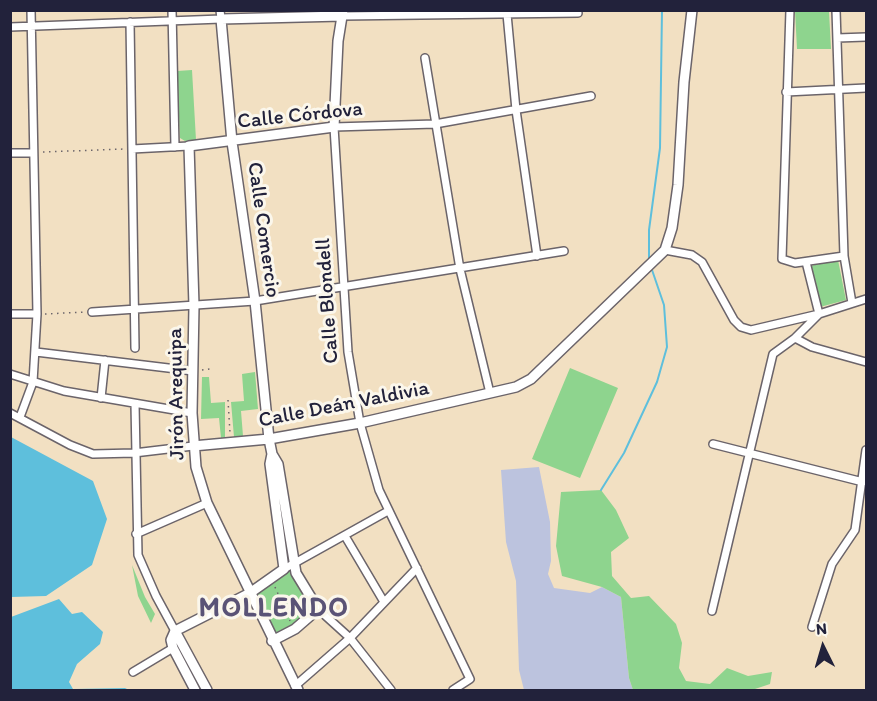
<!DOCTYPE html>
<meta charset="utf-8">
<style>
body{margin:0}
#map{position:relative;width:877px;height:701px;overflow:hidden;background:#f2e0c2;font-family:Itim,sans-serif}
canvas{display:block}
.frame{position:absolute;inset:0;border:12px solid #22223b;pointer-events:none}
.north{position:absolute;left:793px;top:617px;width:60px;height:60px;-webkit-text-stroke:4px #fbf7ec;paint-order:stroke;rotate:355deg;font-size:16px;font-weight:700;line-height:24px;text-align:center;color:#22223b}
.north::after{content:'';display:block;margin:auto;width:21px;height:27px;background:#22223b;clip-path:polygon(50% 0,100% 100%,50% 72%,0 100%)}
</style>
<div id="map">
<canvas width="877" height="701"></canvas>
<div class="frame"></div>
<div class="north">N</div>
</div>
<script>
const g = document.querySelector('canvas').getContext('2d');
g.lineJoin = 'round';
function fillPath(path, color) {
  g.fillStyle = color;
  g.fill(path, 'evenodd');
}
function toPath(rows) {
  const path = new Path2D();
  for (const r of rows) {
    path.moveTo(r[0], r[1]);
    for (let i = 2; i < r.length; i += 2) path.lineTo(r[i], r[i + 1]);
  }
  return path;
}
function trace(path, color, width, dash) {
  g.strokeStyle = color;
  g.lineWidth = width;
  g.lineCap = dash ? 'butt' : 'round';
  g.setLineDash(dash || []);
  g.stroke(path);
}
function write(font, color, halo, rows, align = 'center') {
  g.font = font + ' Itim,sans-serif';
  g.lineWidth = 6;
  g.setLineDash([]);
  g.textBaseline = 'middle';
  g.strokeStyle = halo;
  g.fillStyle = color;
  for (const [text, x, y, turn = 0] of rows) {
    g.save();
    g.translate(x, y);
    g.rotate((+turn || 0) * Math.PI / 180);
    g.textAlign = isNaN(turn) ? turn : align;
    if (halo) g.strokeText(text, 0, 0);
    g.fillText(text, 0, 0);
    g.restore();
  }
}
fillPath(toPath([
 [539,467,550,522,551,561,548,574,554,588,590,593,602,587,621,597,629,678,633,690,524,690,519,670,516,581,506,542,501,470]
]), '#bcc3de');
fillPath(toPath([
 [795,11,829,11,831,49,797,49],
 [192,70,196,140,185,141,180,138,177,71],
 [838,260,846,300,820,307,810,266],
 [570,368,618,388,580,478,532,459],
 [255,372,258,409,241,411,243,436,234,437,231,402,244,401,242,374],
 [202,377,209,377,211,403,225,402,225,437,221,438,219,418,201,419],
 [601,490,616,510,629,538,611,552,612,576,631,598,649,596,676,624,682,643,679,668,686,681,710,684,727,668,748,676,772,672,770,684,752,690,633,690,629,678,621,597,602,587,562,576,556,546,561,492],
 [132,565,145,597,155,614,151,623,138,596],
 [294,565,318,609,272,641,250,593,282,577]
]), '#8ed48e');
fillPath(toPath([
 [11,437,93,481,107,519,92,565,46,596,11,597],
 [59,599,72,614,82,612,103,632,100,644,77,664,69,682,73,689,125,688,129,690,11,690,11,617]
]), '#5ebfdc');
trace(toPath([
 [649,262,649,230,660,148,662,10],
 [601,490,624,453,657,382,667,347,664,305,651,267]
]), '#5ebfdc', 2);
const street = toPath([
 [172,10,175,147],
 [790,10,782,259,795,263,844,256],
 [836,10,844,256,852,303],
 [507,14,516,110,537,256],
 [342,16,578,13],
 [130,22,135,348],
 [10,27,221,19,220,10],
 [837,38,866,37],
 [425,58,460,269,490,393],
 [786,92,866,88],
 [132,149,189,146],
 [10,153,33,153],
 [665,250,692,255,702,262,734,320,741,327,751,330,819,314,866,299],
 [806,262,819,314],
 [92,312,255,301,564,251],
 [10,314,37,314],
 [795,338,812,347,866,362],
 [36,352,193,371],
 [10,374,64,391,192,413],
 [101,398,105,360],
 [135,404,138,555,156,596,175,631],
 [10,413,70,445,93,454,134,453,193,446],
 [20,417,33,382,37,314,31,10],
 [713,444,863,482],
 [136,534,207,503],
 [345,536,384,602],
 [284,569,388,511],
 [318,609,350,638,391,690],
 [712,611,773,354,795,338,819,314],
 [812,627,832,564,855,530,866,450],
 [133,672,173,648],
 [295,686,350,638,417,568],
 [453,690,470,679,379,490,360,423,348,352,334,127,435,124,591,96]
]);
const secondary = toPath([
 [193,446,269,439,360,423,516,387,531,379,665,250,672,228,678,185,684,82,692,10],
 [175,631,250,593,284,569,270,464,272,454],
 [175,631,207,690],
 [175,631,171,640,173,648,195,690],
 [272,641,295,629,318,609,296,573,278,464,272,454,269,439,255,301,232,142,221,19,342,16],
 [298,690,207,503,196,467,192,413,194,306,189,146,334,127,338,41,343,10]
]);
trace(street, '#6b646a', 10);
trace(secondary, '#6b646a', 12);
trace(toPath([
 [43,152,125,149],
 [45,314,85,312],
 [202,370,210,369],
 [228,400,230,433],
 [275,587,290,621],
 [269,612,299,596]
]), '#6b646a', 1.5, [1.5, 4.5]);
trace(street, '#fff', 7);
trace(secondary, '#fff', 9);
write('21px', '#22223b', '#fbf7ec', [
 ["Calle Córdova",300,116,-6],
 ["Calle Comercio",263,230,82],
 ["Calle Blondell",328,301,-94],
 ["Jirón Arequipa",177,394,-91],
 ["Calle Deán Valdivia",344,405,-11]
]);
g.letterSpacing = '1.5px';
write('bold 27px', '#5a5376', '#fbf7ec', [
 ["MOLLENDO",274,609]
]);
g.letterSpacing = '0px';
</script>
